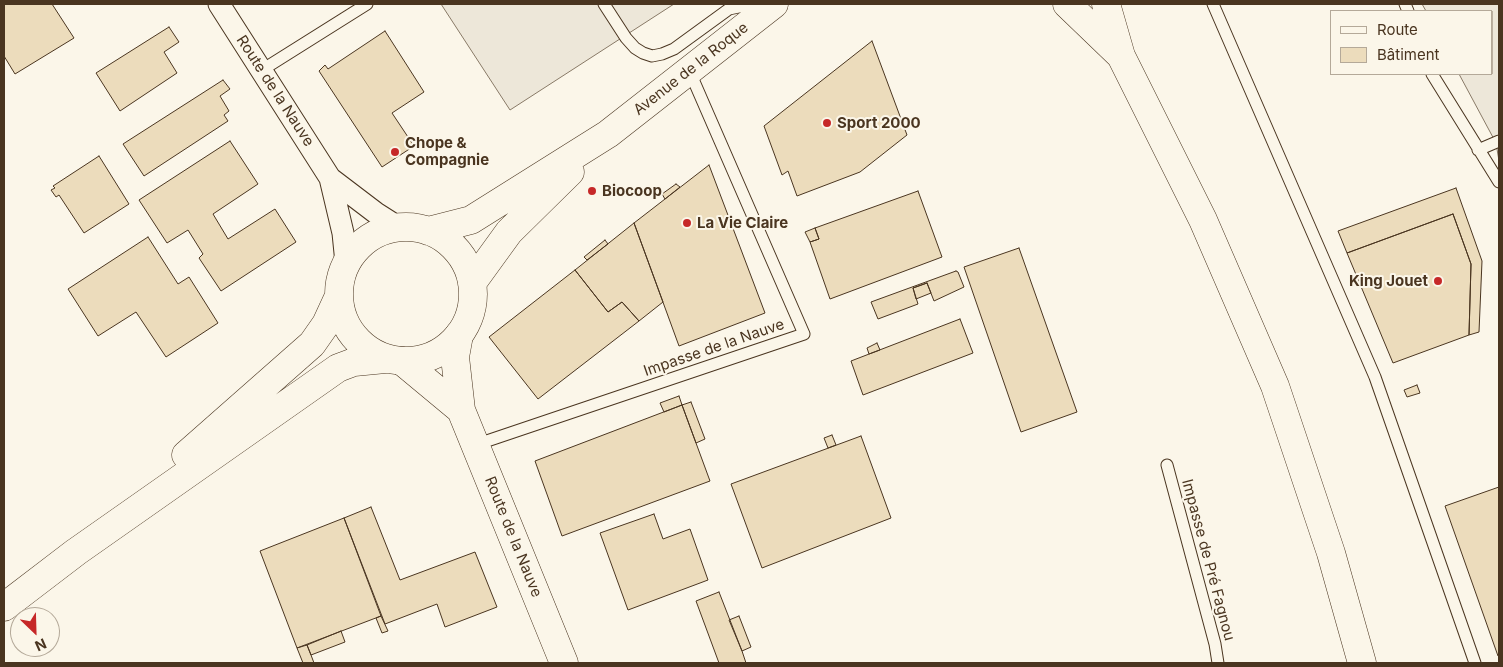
<!DOCTYPE html>
<meta charset="utf-8">
<style>
body{margin:0}
#map{position:relative;width:1503px;height:667px;overflow:hidden;background:#fbf6e9;font-family:Inter,sans-serif}
canvas{display:block}
.frame{position:absolute;inset:0;border:5px solid #4a3520;pointer-events:none}
.legend{position:absolute;left:1330px;top:10px;width:162px;height:65px;box-sizing:border-box;background:#fbf6e9;border:1px solid #b4a999;margin:0;padding:6px 9px;list-style:none;font-size:15px;color:#4a3520}
.legend li{display:flex;align-items:center;gap:10px;height:25px}
.legend b{width:25px;border:1px solid #b4a999}
.north{position:absolute;left:10px;top:607px;width:50px;height:50px;box-sizing:border-box;background:#fbf6e9;border:1px solid #b4a999;border-radius:50%;rotate:156deg;font-size:14px;font-weight:700;line-height:20px;text-align:center;color:#4a3520}
.north::after{content:'';display:block;margin:auto;width:18px;height:22px;background:#c62828;clip-path:polygon(50% 0,100% 100%,50% 72%,0 100%)}
</style>
<div id="map">
<canvas width="1503" height="667"></canvas>
<div class="frame"></div>
<ul class="legend">
<li><b style="height:6px;background:#fbf6e9"></b>Route</li>
<li><b style="height:14px;background:#ecdcbc"></b>Bâtiment</li>
</ul>
<div class="north">N</div>
</div>
<script>
const g = document.querySelector('canvas').getContext('2d');
g.lineJoin = 'round';
function fillPath(path, color) {
  g.fillStyle = color;
  g.fill(path, 'evenodd');
}
function toPath(rows) {
  const path = new Path2D();
  for (const r of rows) {
    if (r.length === 3) {
      path.moveTo(r[0] + r[2], r[1]);
      path.arc(r[0], r[1], r[2], 0, 2 * Math.PI);
      continue;
    }
    path.moveTo(r[0], r[1]);
    for (let i = 2; i < r.length; i += 2) path.lineTo(r[i], r[i + 1]);
  }
  return path;
}
function trace(path, color, width, dash) {
  g.strokeStyle = color;
  g.lineWidth = width;
  g.lineCap = dash ? 'butt' : 'round';
  g.setLineDash(dash || []);
  g.stroke(path);
}
function write(font, color, halo, rows, align = 'center') {
  g.font = font + ' Inter,sans-serif';
  g.lineWidth = 4;
  g.setLineDash([]);
  g.textBaseline = 'middle';
  g.strokeStyle = halo;
  g.fillStyle = color;
  for (const [text, x, y, turn = 0] of rows) {
    g.save();
    g.translate(x, y);
    g.rotate((+turn || 0) * Math.PI / 180);
    g.textAlign = isNaN(turn) ? turn : align;
    if (halo) g.strokeText(text, 0, 0);
    g.fillText(text, 0, 0);
    g.restore();
  }
}
const parking = toPath([
 [441,4,674,4,510,110,441,4],
 [1422,4,1499,4,1499,161,1496,143,1459,74,1492,74,1492,11,1426,11,1422,4]
]);
fillPath(parking, '#ede7d9');
trace(parking, '#887966', 1);
const building = toPath([
 [4,4,52,4,74,38,15,74,4,56,4,4],
 [169,27,179,42,164,52,177,73,120,111,96,73,169,27],
 [385,31,424,92,392,113,414,146,382,167,319,71,325,65,328,69,385,31],
 [872,41,907,135,860,172,797,196,788,171,782,175,764,126,872,41],
 [223,80,230,89,220,96,229,111,224,115,228,121,144,176,123,144,223,80],
 [230,141,258,184,213,214,228,239,275,209,296,242,221,291,199,258,203,254,188,230,167,243,139,200,230,141],
 [99,156,129,204,84,233,59,195,56,197,51,190,55,188,53,186,99,156],
 [709,165,765,313,679,346,634,223,709,165],
 [676,184,680,187,665,199,662,194,676,184],
 [1456,188,1482,261,1479,332,1469,335,1471,264,1453,214,1347,253,1338,231,1456,188],
 [918,191,942,257,830,299,810,242,819,239,815,228,918,191],
 [1453,214,1471,264,1469,335,1393,363,1347,253,1453,214],
 [634,223,663,302,639,321,622,302,608,312,575,270,634,223],
 [815,228,819,239,810,242,805,232,815,228],
 [148,237,178,284,189,277,218,323,166,357,136,312,98,336,68,289,148,237],
 [605,240,608,244,587,260,584,257,605,240],
 [1019,248,1077,412,1021,432,964,267,1019,248],
 [575,270,608,312,622,302,639,321,538,399,489,337,575,270],
 [956,271,958,272,964,287,934,301,927,283,913,288,918,304,878,319,871,302,956,271],
 [927,283,931,293,916,299,913,288,927,283],
 [960,319,973,353,863,395,851,361,960,319],
 [877,343,880,350,869,354,867,348,877,343],
 [1417,385,1420,393,1407,397,1404,390,1417,385],
 [679,396,682,405,664,412,660,403,679,396],
 [691,402,705,439,696,443,682,405,691,402],
 [682,405,710,481,562,536,535,461,682,405],
 [832,435,836,445,828,448,824,438,832,435],
 [861,436,891,518,762,568,731,484,861,436],
 [1499,487,1499,655,1498,656,1445,506,1499,487],
 [371,507,400,580,475,552,497,607,445,627,437,604,385,624,344,518,371,507],
 [654,514,663,539,690,529,708,580,628,610,600,533,654,514],
 [344,518,381,616,297,648,260,551,344,518],
 [719,592,742,651,746,663,719,663,696,601,719,592],
 [381,616,388,631,382,633,376,618,381,616],
 [739,616,751,647,742,651,729,620,739,616],
 [341,631,345,642,311,655,307,645,341,631],
 [307,645,311,655,314,663,303,663,297,648,307,645]
]);
fillPath(building, '#ecdcbc');
trace(building, '#4a3520', 1);
const service = toPath([
 [604,4,626,38,635,48,643,53,652,56,662,54,674,49,729,9,753,4],
 [1213,4,1375,377,1475,663],
 [1405,4,1408,11],
 [262,70,367,4],
 [1432,74,1499,182],
 [1478,150,1499,141],
 [475,445,804,334,689,70],
 [1167,465,1215,644,1218,663]
]);
const minor = toPath([
 [219,4,330,178,343,233,346,263],
 [330,178,376,213,398,227]
]);
const tertiary = toPath([
 [459,335,455,357,461,410,564,663],
 [402,361,461,410]
]);
const primary = toPath([
 [1067,4,1120,55],
 [1106,4,1121,56,1203,220,1275,386,1331,553,1362,663],
 [406,294,67],
 [428,231,471,220,608,134,774,4],
 [472,283,509,232,570,172],
 [186,455,312,344,326,324,338,298],
 [4,607,76,552,338,368,354,362,385,359]
]);
trace(service, '#4a3520', 13);
trace(minor, '#4a3520', 23);
trace(tertiary, '#4a3520', 29);
trace(primary, '#4a3520', 29);
trace(service, '#fbf6e9', 11);
trace(minor, '#fbf6e9', 21);
trace(tertiary, '#fbf6e9', 28);
trace(primary, '#fbf6e9', 28);
for (const [x, y, r, color] of [
 [827,123,5,"#c62828"],
 [395,152,5,"#c62828"],
 [592,191,5,"#c62828"],
 [687,223,5,"#c62828"],
 [1438,281,5,"#c62828"]
]) {
  const dot = new Path2D();
  dot.arc(x, y, r, 0, 2 * Math.PI);
  g.fillStyle = color;
  g.fill(dot);
  trace(dot, '#fbf6e9', 2);
}
write('15px', '#4a3520', '#fbf6e9', [
 ["Avenue de la Roque",691,69,-38],
 ["Route de la Nauve",275,91,57],
 ["Impasse de la Nauve",714,348,-19],
 ["Route de la Nauve",513,537,68],
 ["Impasse de Pré Fagnou",1208,560,75]
]);
write('bold 15px', '#4a3520', '#fbf6e9', [
 ["Sport 2000",837,123],
 ["Chope &",405,143],
 ["Compagnie",405,160],
 ["Biocoop",602,191],
 ["La Vie Claire",697,223],
 ["King Jouet",1428,281,"right"]
], 'left');
</script>
